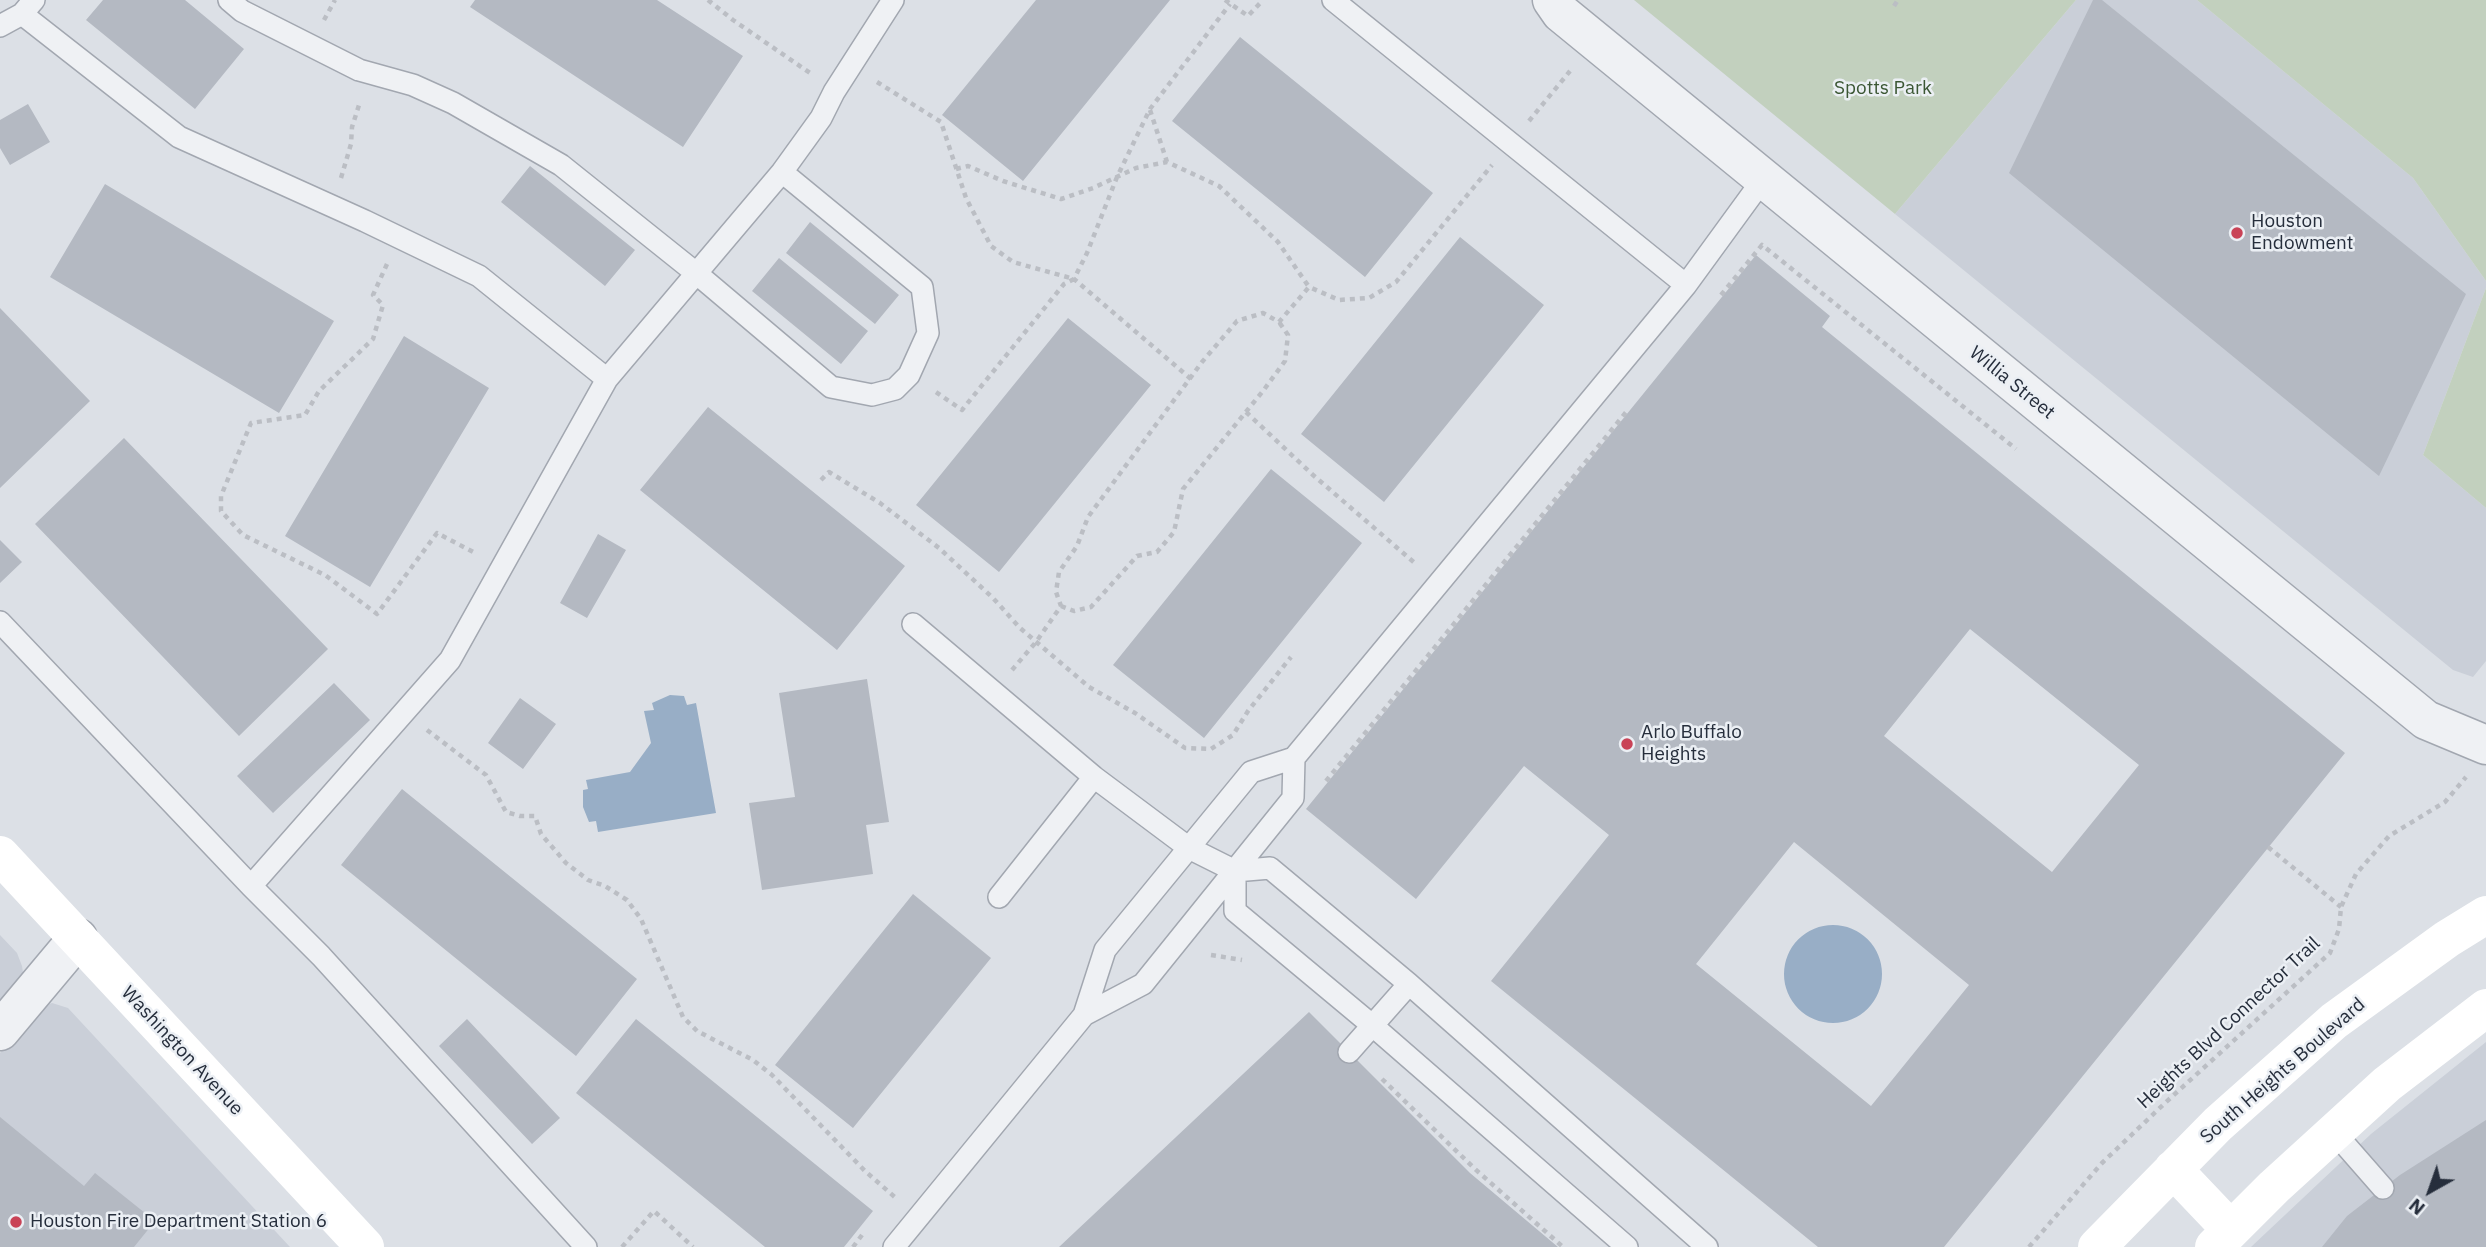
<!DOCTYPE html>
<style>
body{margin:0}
#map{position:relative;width:2486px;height:1247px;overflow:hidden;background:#dce0e6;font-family:"IBM Plex Sans",sans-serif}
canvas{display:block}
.north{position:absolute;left:2395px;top:1156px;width:70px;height:70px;-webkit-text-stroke:5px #ebeff4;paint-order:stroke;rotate:220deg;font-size:19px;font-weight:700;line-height:28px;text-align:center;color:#262e3c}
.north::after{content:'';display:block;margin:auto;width:24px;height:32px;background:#262e3c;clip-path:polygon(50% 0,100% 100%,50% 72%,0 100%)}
</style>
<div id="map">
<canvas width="2486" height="1247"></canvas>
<div class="north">N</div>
</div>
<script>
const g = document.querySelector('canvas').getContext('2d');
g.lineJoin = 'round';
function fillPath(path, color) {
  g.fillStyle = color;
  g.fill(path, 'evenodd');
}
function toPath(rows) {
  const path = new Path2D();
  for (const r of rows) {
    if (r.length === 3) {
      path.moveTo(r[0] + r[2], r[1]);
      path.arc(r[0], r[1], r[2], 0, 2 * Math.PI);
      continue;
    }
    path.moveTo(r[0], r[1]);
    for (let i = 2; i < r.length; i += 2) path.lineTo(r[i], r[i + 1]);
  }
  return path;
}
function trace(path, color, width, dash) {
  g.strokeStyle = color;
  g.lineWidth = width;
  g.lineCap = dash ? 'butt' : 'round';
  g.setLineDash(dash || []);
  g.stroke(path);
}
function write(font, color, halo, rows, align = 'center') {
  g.font = font + ' "IBM Plex Sans",sans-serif';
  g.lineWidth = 5;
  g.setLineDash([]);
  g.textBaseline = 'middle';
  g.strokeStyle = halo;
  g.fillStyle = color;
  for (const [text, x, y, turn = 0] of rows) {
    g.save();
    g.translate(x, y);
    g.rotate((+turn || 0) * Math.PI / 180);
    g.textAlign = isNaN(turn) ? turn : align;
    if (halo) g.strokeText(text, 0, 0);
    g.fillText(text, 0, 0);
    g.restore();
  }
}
fillPath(toPath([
 [2076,0,2197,0,2413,178,2486,281,2486,288,2423,455,2486,508,2486,661,2473,677,2453,670,1895,214],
 [0,935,17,953,22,966,24,979,0,1012],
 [52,1003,68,1008,290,1247,0,1247,0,1053,38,1008],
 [2486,1042,2486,1247,2251,1247,2371,1134]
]), '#cacfd8');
fillPath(toPath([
 [1634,0,2076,0,1895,214],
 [2197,0,2486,0,2486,281,2413,178],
 [2486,288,2486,508,2423,455]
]), '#c2d0be');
fillPath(toPath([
 [670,695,684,696,687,705,696,703,716,813,598,832,596,821,589,822,583,807,583,790,588,789,586,780,630,772,651,743,644,711,654,710,652,703],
 [1833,974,49]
]), '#98aec6');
fillPath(toPath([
 [103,0,185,0,244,49,195,109,86,20],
 [475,0,657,0,743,56,683,147,470,7],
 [1036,0,1170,0,1023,181,942,115],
 [2093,0,2102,0,2466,294,2379,476,2009,173],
 [1240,37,1433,193,1365,277,1172,121],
 [28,104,50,142,10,165,0,148,0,120],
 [530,166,635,250,605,286,501,202],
 [105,184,334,321,279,413,50,277],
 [810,222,899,295,875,324,786,253],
 [1460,237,1544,305,1384,502,1301,434],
 [1756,255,1830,316,1822,327,2345,753,1944,1247,1818,1247,1491,981,1609,835,1524,766,1416,899,1306,809],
 [1970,629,2139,765,2052,872,1884,736],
 [1794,842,1969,985,1871,1106,1696,964],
 [779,258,868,331,841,364,752,291],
 [0,308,90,401,0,488],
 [1068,318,1151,385,999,572,916,505],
 [404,336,489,388,370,587,285,536],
 [708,407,905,566,837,650,640,490],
 [124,438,328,649,239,736,35,524],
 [1271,469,1362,543,1204,738,1113,665],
 [598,534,626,550,587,618,560,603],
 [0,540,22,562,0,583],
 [867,679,889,822,866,825,873,874,762,890,749,803,795,797,779,693],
 [334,683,370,720,273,813,237,776],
 [520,698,556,724,523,769,488,743],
 [402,789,637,979,576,1056,341,865],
 [913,894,991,958,853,1128,775,1065],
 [1309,1012,1470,1173,1558,1247,1059,1247],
 [467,1019,560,1118,532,1144,439,1046],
 [636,1019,873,1211,844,1247,765,1247,576,1093],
 [0,1117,84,1186,95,1173,155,1221,134,1247,0,1247],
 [2486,1120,2486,1247,2322,1247,2347,1216,2400,1175]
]), '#b4b9c2');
const service = toPath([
 [229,0,242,11,359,70,413,85,453,103,561,165,696,273,831,387,872,395,895,389,909,375,928,333,922,287,782,172],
 [1333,0,1686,285],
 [22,14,179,137,365,221,479,276,607,379],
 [0,26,22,14,34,0],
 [0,622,251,886,321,956,586,1247],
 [913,624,1094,777,1189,848,1235,871,1270,868,1409,984,1707,1247],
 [1235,871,1235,911,1373,1026,1627,1247],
 [251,886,450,660,607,379,782,172,821,118,834,92,893,0],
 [999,897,1094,777],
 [1084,1015,1143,984,1293,798,1294,758],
 [1349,1052,1409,984],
 [2334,1132,2383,1188],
 [894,1247,1084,1015,1105,950,1251,772,1294,758,1686,285,1764,178]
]);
const minor = toPath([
 [1552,0,1561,13,2426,720,2486,745],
 [0,1031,78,938]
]);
trace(service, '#a2a7b0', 24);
trace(minor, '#a2a7b0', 41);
trace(toPath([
 [708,0,733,20,810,73],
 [1225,0,1248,16,1263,0],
 [1894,6,1898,0],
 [324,20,335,0],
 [877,82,941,122,966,198,991,246,1013,262,1074,279,1064,284,962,410,933,390],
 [1150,110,1167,162],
 [1529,121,1570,71],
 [956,169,968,166,1003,181,1061,199,1093,188,1136,168,1167,162,1219,186,1278,242,1309,287],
 [341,178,351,144,352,127,360,102],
 [387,264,373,295,383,305,373,339,319,391,305,415,251,423,221,496,221,511,243,535,325,575,377,614,437,533,477,554],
 [1721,295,1762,245,2016,449],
 [1191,379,1074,279,1087,253,1117,177,1150,109,1230,4],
 [1246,412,1313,475,1417,565],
 [821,480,829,472,880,503,939,548,993,598,1020,628,1089,687,1135,713,1185,748,1211,749,1233,735,1248,711,1291,657],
 [1061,606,1074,611,1091,607,1137,556,1157,552,1174,532,1183,489,1263,391,1285,361,1288,335,1279,322],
 [1012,670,1036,642,1061,606,1056,592,1059,572,1077,546,1088,517,1202,362,1237,321,1263,313,1279,322,1309,287,1339,300,1369,298,1396,282,1492,165],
 [427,730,486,775,506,812,520,816,535,816,541,834,566,863,588,880,605,886,627,900,641,919,683,1017,697,1031,753,1060,772,1075,865,1171,897,1199],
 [1326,781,1627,411],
 [2268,847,2341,907],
 [1211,955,1242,960],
 [1382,1079,1475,1169,1563,1247],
 [622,1247,654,1211,693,1247],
 [853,1247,865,1231],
 [2029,1247,2102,1163,2165,1103,2330,953,2339,929,2341,907,2356,874,2389,836,2445,802,2466,777]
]), '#bbbec4', 4.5, [5, 5]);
trace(service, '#eff1f4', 21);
trace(minor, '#eff1f4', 38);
trace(toPath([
 [0,855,365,1247],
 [2173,1169,2231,1230],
 [2097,1247,2218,1124,2334,1021,2447,939,2486,915],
 [2214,1247,2274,1187,2387,1084,2486,1008]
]), '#fff', 38);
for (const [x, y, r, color] of [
 [2237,233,7,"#c94357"],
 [1627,744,7,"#c94357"],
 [16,1222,7,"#c94357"]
]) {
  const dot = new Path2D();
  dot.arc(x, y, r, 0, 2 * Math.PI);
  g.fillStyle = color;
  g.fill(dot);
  trace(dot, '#ebeff4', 2.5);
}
write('19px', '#3b5734', '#ebeff4', [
 ["Spotts Park",1883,89]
]);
write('19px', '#262e3c', '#ebeff4', [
 ["Houston",2251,222],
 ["Endowment",2251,244],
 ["Arlo Buffalo",1641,733],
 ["Heights",1641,755],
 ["Houston Fire Department Station 6",30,1222]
], 'left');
write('19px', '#262e3c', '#ebeff4', [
 ["Willia Street",2012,383,39],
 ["Heights Blvd Connector Trail",2229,1023,-43],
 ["Washington Avenue",182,1051,47],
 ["South Heights Boulevard",2283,1071,-41]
]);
</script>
